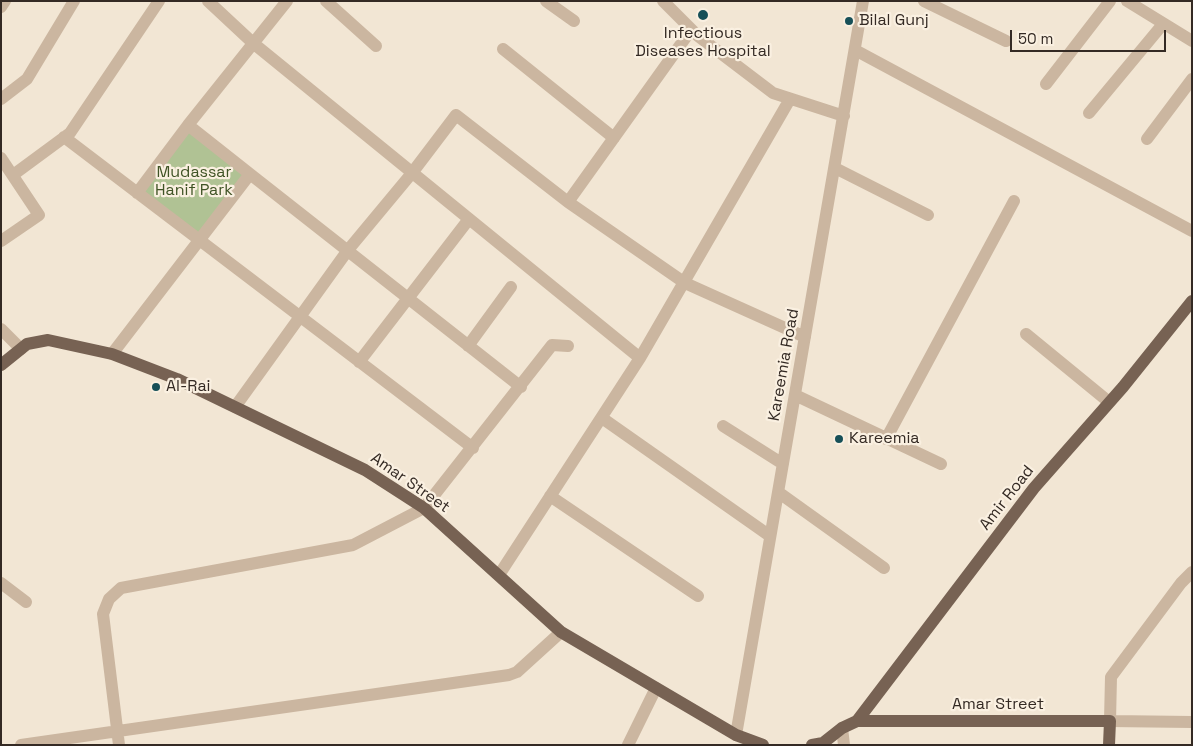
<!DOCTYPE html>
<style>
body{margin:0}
#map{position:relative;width:1193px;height:746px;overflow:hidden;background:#f2e6d4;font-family:"Space Grotesk",sans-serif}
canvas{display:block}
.frame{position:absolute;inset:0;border:2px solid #342a24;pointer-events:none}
.scale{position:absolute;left:1010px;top:30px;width:156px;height:22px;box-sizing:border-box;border:2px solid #342a24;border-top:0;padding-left:6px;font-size:15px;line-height:18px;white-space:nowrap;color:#342a24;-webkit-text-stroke:4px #faf0e1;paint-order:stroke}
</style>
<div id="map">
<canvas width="1193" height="746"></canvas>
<div class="frame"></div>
<div class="scale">50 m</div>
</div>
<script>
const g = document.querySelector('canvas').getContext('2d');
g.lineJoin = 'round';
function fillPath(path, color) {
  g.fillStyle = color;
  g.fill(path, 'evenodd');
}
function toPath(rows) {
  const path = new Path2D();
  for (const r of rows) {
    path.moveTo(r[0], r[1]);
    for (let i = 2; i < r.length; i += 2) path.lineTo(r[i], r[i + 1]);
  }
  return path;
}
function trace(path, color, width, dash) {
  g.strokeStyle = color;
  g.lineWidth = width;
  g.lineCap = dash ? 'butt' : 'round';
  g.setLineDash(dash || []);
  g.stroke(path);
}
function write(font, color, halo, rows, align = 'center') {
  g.font = font + ' "Space Grotesk",sans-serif';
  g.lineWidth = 4.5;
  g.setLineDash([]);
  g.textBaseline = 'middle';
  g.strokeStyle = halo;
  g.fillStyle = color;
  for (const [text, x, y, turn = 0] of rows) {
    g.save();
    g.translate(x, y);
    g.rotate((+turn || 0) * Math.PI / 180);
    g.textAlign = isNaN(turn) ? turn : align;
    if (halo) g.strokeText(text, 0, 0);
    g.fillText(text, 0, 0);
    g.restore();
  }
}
fillPath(toPath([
 [188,125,250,174,199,241,137,193]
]), '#b0c294');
trace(toPath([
 [208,1,253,43,640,358],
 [326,1,376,46],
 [546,1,574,21],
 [663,1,698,36,773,93,844,116],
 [924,1,1006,41],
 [1127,1,1192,41],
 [1,7,5,1],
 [503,49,614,138],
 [855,50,1192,231],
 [1046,84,1110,1],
 [1,99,27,79,74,1],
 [1089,113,1163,24],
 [64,137,473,448],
 [1147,139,1192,79],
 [1,158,39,215,1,241],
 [835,168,928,215],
 [250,174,521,387],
 [13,175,70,133,159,1],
 [137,193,188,125],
 [568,202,691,30],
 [1,329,21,349],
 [1026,334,1109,402],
 [468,346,511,287],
 [112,354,250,174,188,125,287,1],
 [359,362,469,219],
 [795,395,941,464],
 [235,407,348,250,412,173,456,115,568,202,685,283,805,337],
 [602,418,770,536],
 [723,426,783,464],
 [886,439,1014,201],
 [778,492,884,568],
 [550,496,698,596],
 [1192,572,1181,583,1111,677,1110,721,1192,722],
 [499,575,640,358,790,99],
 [1,583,26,602],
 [842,728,844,745],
 [736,735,863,1],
 [21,745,509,675,517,672,561,632],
 [119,745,103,614,109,599,121,588,353,545,424,508,552,345,568,346],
 [628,745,656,688]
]), '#cbb6a0', 12);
trace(toPath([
 [1,365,27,344,48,340,112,354,177,379,365,470,424,508,561,632,736,735,763,745],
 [857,721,1034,488,1123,387,1192,301],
 [812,745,823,743,842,728,857,721,1110,721,1109,745]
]), '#776253', 12);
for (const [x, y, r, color] of [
 [703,15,6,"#175058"],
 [849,21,5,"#175058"],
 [156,387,5,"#175058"],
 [839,439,5,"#175058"]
]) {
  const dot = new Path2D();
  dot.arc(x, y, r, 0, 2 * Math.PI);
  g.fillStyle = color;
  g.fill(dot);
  trace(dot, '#faf0e1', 2);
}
write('16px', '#342a24', '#faf0e1', [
 ["Bilal Gunj",859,21],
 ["Infectious",703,34,"center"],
 ["Diseases Hospital",703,52,"center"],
 ["Al-Rai",166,387],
 ["Kareemia",849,439]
], 'left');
write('16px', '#405426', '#faf0e1', [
 ["Mudassar",194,173],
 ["Hanif Park",194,191]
]);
write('16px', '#342a24', '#faf0e1', [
 ["Kareemia Road",784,365,-80],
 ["Amar Street",410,483,35],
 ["Amir Road",1007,498,-52],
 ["Amar Street",998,705]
]);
</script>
